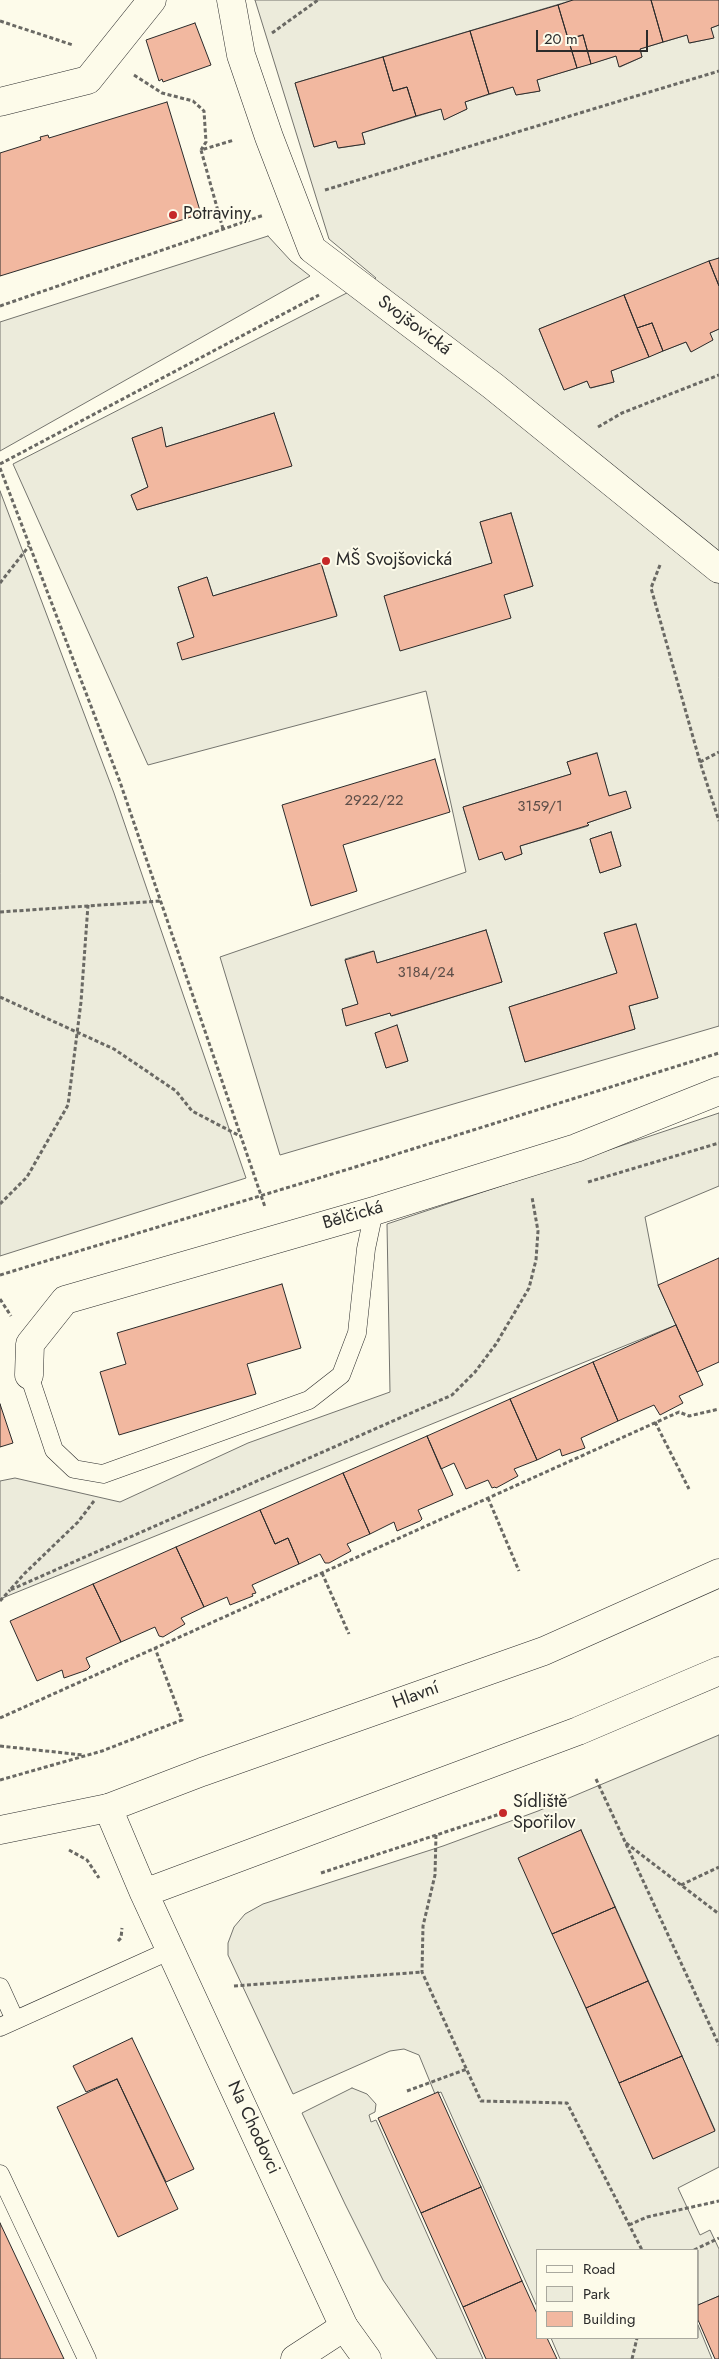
<!DOCTYPE html>
<meta charset="utf-8">
<style>
body{margin:0}
#map{position:relative;width:719px;height:2359px;overflow:hidden;background:#fdfbea;font-family:Jost,sans-serif}
canvas{display:block}
.legend{position:absolute;left:536px;top:2249px;width:162px;height:90px;box-sizing:border-box;background:#fdfbea;border:1px solid #a9a89e;margin:0;padding:6px 9px;list-style:none;font-size:15px;color:#2b2b2b}
.legend li{display:flex;align-items:center;gap:10px;height:25px}
.legend b{width:25px;border:1px solid #a9a89e}
.scale{position:absolute;left:536px;top:30px;width:112px;height:22px;box-sizing:border-box;border:2px solid #2b2b2b;border-top:0;padding-left:6px;font-size:15px;line-height:18px;white-space:nowrap;color:#2b2b2b;-webkit-text-stroke:4px #fdfbea;paint-order:stroke}
</style>
<div id="map">
<canvas width="719" height="2359"></canvas>
<ul class="legend">
<li><b style="height:6px;background:#fdfbea"></b>Road</li>
<li><b style="height:14px;background:#ecebdb"></b>Park</li>
<li><b style="height:14px;background:#f2b8a0"></b>Building</li>
</ul>
<div class="scale">20 m</div>
</div>
<script>
const g = document.querySelector('canvas').getContext('2d');
g.lineJoin = 'round';
function fillPath(path, color) {
  g.fillStyle = color;
  g.fill(path, 'evenodd');
}
function toPath(rows) {
  const path = new Path2D();
  for (const r of rows) {
    path.moveTo(r[0], r[1]);
    for (let i = 2; i < r.length; i += 2) path.lineTo(r[i], r[i + 1]);
  }
  return path;
}
function trace(path, color, width, dash) {
  g.strokeStyle = color;
  g.lineWidth = width;
  g.lineCap = dash ? 'butt' : 'round';
  g.setLineDash(dash || []);
  g.stroke(path);
}
function write(font, color, halo, rows, align = 'center') {
  g.font = font + ' Jost,sans-serif';
  g.lineWidth = 4;
  g.setLineDash([]);
  g.textBaseline = 'middle';
  g.strokeStyle = halo;
  g.fillStyle = color;
  for (const [text, x, y, turn = 0] of rows) {
    g.save();
    g.translate(x, y);
    g.rotate((+turn || 0) * Math.PI / 180);
    g.textAlign = isNaN(turn) ? turn : align;
    if (halo) g.strokeText(text, 0, 0);
    g.fillText(text, 0, 0);
    g.restore();
  }
}
const green = toPath([
 [255,0,573,0,295,83,314,147,336,141,339,148,365,144,362,133,441,109,445,119,467,109,465,102,513,87,516,95,540,91,537,80,616,56,620,67,642,57,640,49,687,35,690,43,713,38,711,28,719,25,719,258,539,329,564,390,587,381,591,388,614,382,611,371,686,342,691,352,710,333,719,329,719,1026,280,1155,220,957,466,872,426,691,148,765,13,464,376,278,329,239,255,0],
 [274,413,291,466,137,510,131,495,148,487,132,438,161,428,166,447,274,413],
 [511,513,533,586,504,595,384,596,492,563,480,522,511,513],
 [321,563,337,615,194,637,178,587,207,577,213,596,321,563],
 [596,753,609,796,626,792,631,808,587,823,588,826,520,846,522,854,505,860,502,852,479,859,463,807,571,774,567,762,596,753],
 [611,832,621,866,600,873,590,839,611,832],
 [635,924,658,998,629,1006,635,1029,525,1062,509,1007,617,973,604,933,635,924],
 [486,930,502,982,392,1016,390,1013,346,1025,342,1009,358,1004,345,959,373,951,377,963,486,930],
 [397,1026,408,1061,386,1068,375,1033,397,1026],
 [268,236,291,261,310,276,0,451,0,322,268,236],
 [0,491,114,793,246,1178,0,1256,0,491],
 [719,1113,719,1186,645,1217,658,1285,676,1325,0,1599,0,1481,15,1478,120,1502,248,1443,390,1392,387,1224,719,1113],
 [719,1735,719,2167,678,2188,700,2235,710,2230,719,2249,719,2296,698,2305,698,2250,538,2250,538,2309,441,2092,435,2094,419,2055,404,2049,390,2051,293,2094,228,1955,228,1943,234,1927,245,1914,263,1904,443,1846,538,1811,719,1735],
 [581,1830,715,2130,653,2159,519,1858,581,1830],
 [352,2088,367,2094,376,2104,375,2112,369,2115,371,2122,376,2120,483,2359,437,2359,383,2280,345,2204,302,2113,352,2088],
 [698,2325,712,2359,560,2359,551,2338,698,2338,698,2325]
]);
fillPath(green, '#ecebdb');
trace(green, '#74746e', 1);
const building = toPath([
 [573,0,651,0,663,42,640,49,642,57,619,67,616,56,591,64,583,35,568,39,558,5,573,0],
 [651,0,719,0,719,25,711,28,714,38,689,43,687,35,663,42,651,0],
 [558,5,577,68,537,80,540,91,516,95,513,87,489,94,470,31,558,5],
 [195,23,211,65,163,82,162,79,159,81,146,40,195,23],
 [470,31,489,94,465,102,467,109,444,120,441,109,416,116,407,87,393,91,383,57,470,31],
 [583,35,591,64,577,68,568,39,583,35],
 [383,57,393,91,407,87,416,116,362,133,365,144,338,148,336,141,314,147,295,83,383,57],
 [167,102,201,214,0,276,0,153,41,140,40,137,48,135,49,138,167,102],
 [719,258,719,286,709,261,719,258],
 [709,261,719,286,719,329,710,333,713,340,691,352,686,342,663,351,652,323,637,328,624,295,709,261],
 [624,295,649,357,611,371,614,382,590,388,587,381,564,390,539,329,624,295],
 [652,323,663,351,649,357,637,328,652,323],
 [274,413,292,466,137,510,131,495,148,487,132,438,162,427,166,447,274,413],
 [511,513,533,586,504,595,511,618,400,651,384,596,492,563,480,522,511,513],
 [321,563,337,616,182,660,177,643,194,637,178,587,207,577,213,596,321,563],
 [597,753,609,796,626,791,631,808,587,823,589,825,520,846,522,854,505,860,502,852,479,860,463,807,571,774,567,762,597,753],
 [435,759,450,812,343,845,357,891,311,906,282,805,435,759],
 [611,832,621,866,600,873,590,839,611,832],
 [636,924,658,998,629,1006,635,1029,525,1062,509,1007,617,973,604,933,636,924],
 [486,930,502,982,391,1016,390,1013,346,1026,342,1009,358,1004,345,960,374,951,377,963,486,930],
 [397,1025,408,1061,386,1068,375,1033,397,1025],
 [719,1258,719,1362,697,1372,658,1285,719,1258],
 [282,1284,301,1348,247,1364,256,1394,119,1435,100,1372,126,1364,117,1333,282,1284],
 [676,1325,703,1385,679,1396,683,1403,660,1415,654,1405,618,1421,593,1362,676,1325],
 [593,1362,618,1421,581,1438,585,1448,562,1456,560,1449,537,1460,510,1399,593,1362],
 [510,1399,537,1460,514,1469,518,1476,496,1488,495,1487,492,1488,488,1480,466,1489,454,1463,441,1469,427,1436,510,1399],
 [0,1404,13,1443,0,1447,0,1404],
 [427,1436,453,1495,418,1510,422,1519,420,1521,397,1531,394,1522,370,1534,343,1473,427,1436],
 [343,1473,370,1534,347,1544,351,1551,329,1563,325,1563,320,1554,299,1564,288,1538,275,1544,260,1510,343,1473],
 [260,1510,275,1544,288,1538,299,1564,252,1585,256,1593,252,1594,253,1596,230,1605,227,1597,204,1607,176,1547,260,1510],
 [176,1547,204,1607,181,1618,185,1624,163,1637,159,1636,155,1627,121,1642,93,1584,176,1547],
 [93,1584,121,1642,86,1658,90,1667,87,1670,64,1678,62,1670,37,1681,10,1621,93,1584],
 [581,1830,615,1907,552,1934,518,1858,581,1830],
 [615,1907,648,1981,586,2008,552,1934,615,1907],
 [648,1981,682,2056,619,2083,586,2008,648,1981],
 [132,2038,194,2169,166,2182,117,2079,86,2092,73,2066,132,2038],
 [682,2056,715,2131,653,2159,619,2083,682,2056],
 [117,2079,178,2209,118,2237,57,2107,117,2079],
 [438,2092,481,2187,421,2213,378,2118,438,2092],
 [481,2187,522,2281,463,2307,421,2213,481,2187],
 [0,2223,64,2359,0,2359,0,2223],
 [522,2281,538,2316,538,2338,547,2338,557,2359,486,2359,463,2307,522,2281],
 [719,2296,719,2359,715,2359,698,2320,698,2305,719,2296]
]);
fillPath(building, '#f2b8a0');
trace(building, '#2b2b2b', 1);
const lane = toPath([
 [29,1375,54,1450,74,1469,103,1474,309,1400,341,1375,357,1333,366,1249,374,1211],
 [0,1987,15,2020],
 [0,2027,171,1950],
 [0,2174,87,2359]
]);
const street = toPath([
 [231,0,241,55,269,137,312,249,493,386,719,569],
 [0,102,88,80,152,0],
 [29,1375,30,1344,65,1300,374,1211,576,1148,719,1091],
 [0,1830,108,1808],
 [344,2327,367,2359]
]);
const secondary = toPath([
 [144,1893,578,1731,719,1671],
 [295,2359,344,2327,144,1893,108,1808,202,1772,544,1651,719,1573]
]);
trace(lane, '#2b2b2b', 19);
trace(street, '#2b2b2b', 29);
trace(secondary, '#2b2b2b', 29);
trace(toPath([
 [0,21,73,45],
 [272,33,318,0],
 [134,75,162,93,193,101,204,111,206,142,201,150],
 [325,190,719,71],
 [223,229,201,150,234,140],
 [0,306,264,215],
 [598,427,622,413,719,375],
 [0,464,319,295],
 [0,468,120,782,265,1207],
 [660,565,651,588,700,762,719,821],
 [0,583,29,546],
 [700,762,719,752],
 [0,912,160,901],
 [0,997,114,1049,176,1091,192,1111,240,1136],
 [588,1182,719,1143],
 [0,1204,27,1177,68,1105,81,1002,88,905],
 [0,1275,352,1168,719,1053],
 [0,1299,11,1316],
 [655,1422,689,1489],
 [488,1498,519,1571],
 [94,1501,78,1522,24,1574,10,1590,452,1395,475,1372,496,1344,529,1288,536,1260,538,1231,532,1197],
 [322,1573,349,1634],
 [0,1601,10,1590],
 [0,1718,679,1412,689,1416,719,1409],
 [0,1746,83,1755],
 [596,1779,719,2045],
 [0,1780,102,1751,182,1720,155,1648],
 [436,1835,435,1875,423,1926,422,1972,481,2101,567,2103,642,2250],
 [626,1843,719,1914],
 [69,1850,87,1860,99,1878],
 [321,1873,503,1813],
 [681,1885,719,1867],
 [118,1941,121,1938,122,1928],
 [234,1986,422,1972],
 [407,2091,467,2069],
 [629,2225,647,2217,719,2201],
 [694,2250,719,2238],
 [632,2359,637,2338]
]), '#6a6964', 3, [4, 2.5]);
trace(lane, '#fdfbea', 18);
trace(street, '#fdfbea', 28);
trace(secondary, '#fdfbea', 28);
for (const [x, y, r, color] of [
 [173,215,5,"#c62828"],
 [326,561,5,"#c62828"],
 [503,1813,5,"#c62828"]
]) {
  const dot = new Path2D();
  dot.arc(x, y, r, 0, 2 * Math.PI);
  g.fillStyle = color;
  g.fill(dot);
  trace(dot, '#fdfbea', 2);
}
write('15px', '#5d4e48', null, [
 ["2922/22",374,801],
 ["3159/1",540,807],
 ["3184/24",426,973]
]);
write('18px', '#2b2b2b', '#fdfbea', [
 ["Potraviny",183,215],
 ["MŠ Svojšovická",336,561],
 ["Sídliště",513,1803],
 ["Spořilov",513,1824]
], 'left');
write('18px', '#2b2b2b', '#fdfbea', [
 ["Svojšovická",414,326,37],
 ["Bělčická",353,1216,-16],
 ["Hlavní",416,1696,-20],
 ["Na Chodovci",253,2128,65]
]);
</script>
